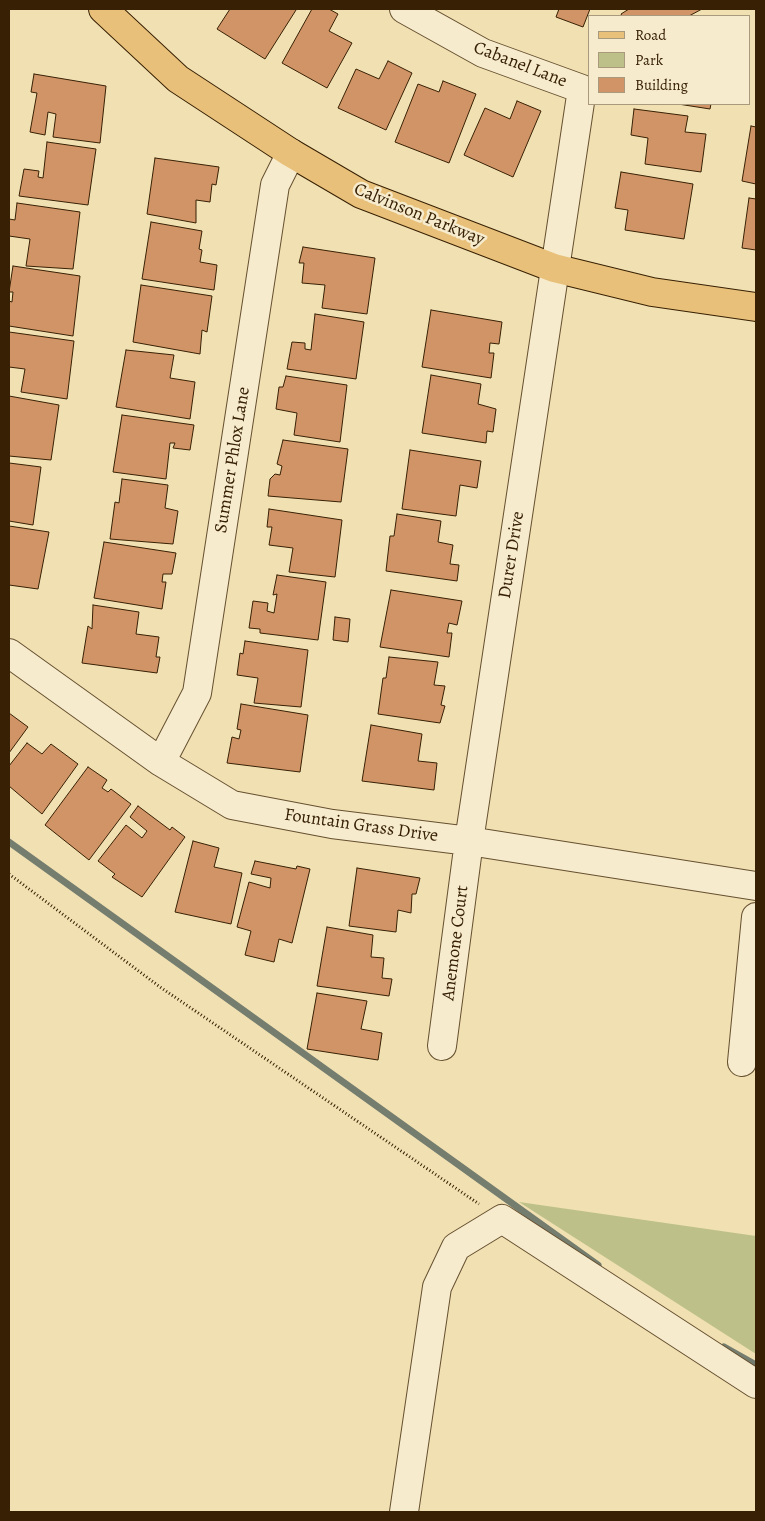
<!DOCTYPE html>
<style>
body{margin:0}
#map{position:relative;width:765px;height:1521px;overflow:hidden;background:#f1e0b2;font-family:Alegreya,serif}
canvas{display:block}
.frame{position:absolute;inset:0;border:10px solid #372004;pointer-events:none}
.legend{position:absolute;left:588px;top:15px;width:162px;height:90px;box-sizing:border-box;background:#f6ebcd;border:1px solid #aa9a7d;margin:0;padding:6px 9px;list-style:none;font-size:15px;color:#372004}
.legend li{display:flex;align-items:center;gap:10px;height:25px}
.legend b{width:25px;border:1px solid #aa9a7d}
</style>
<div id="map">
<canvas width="765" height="1521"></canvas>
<div class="frame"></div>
<ul class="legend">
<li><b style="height:6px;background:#e8c079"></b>Road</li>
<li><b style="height:14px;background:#bdc189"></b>Park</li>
<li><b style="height:14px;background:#d19466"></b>Building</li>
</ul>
</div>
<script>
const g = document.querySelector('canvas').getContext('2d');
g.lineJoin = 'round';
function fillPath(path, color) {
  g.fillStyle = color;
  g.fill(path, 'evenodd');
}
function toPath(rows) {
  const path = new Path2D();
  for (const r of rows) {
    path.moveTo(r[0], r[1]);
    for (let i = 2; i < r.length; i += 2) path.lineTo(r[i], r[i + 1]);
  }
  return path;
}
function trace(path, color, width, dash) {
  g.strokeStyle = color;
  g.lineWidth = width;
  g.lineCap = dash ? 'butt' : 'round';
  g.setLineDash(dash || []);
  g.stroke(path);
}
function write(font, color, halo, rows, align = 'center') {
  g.font = font + ' Alegreya,serif';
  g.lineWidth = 5;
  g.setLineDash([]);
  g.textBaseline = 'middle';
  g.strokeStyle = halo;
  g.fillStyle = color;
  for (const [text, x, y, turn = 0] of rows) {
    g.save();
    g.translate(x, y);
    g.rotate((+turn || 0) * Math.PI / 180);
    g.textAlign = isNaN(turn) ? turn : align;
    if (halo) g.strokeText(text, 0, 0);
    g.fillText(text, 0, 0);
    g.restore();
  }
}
fillPath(toPath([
 [519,1202,756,1236,756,1354]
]), '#bdc189');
trace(toPath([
 [9,842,598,1265],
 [724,1347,756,1365]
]), '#757d6e', 7);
const building = toPath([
 [230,9,295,9,296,10,265,59,217,29,230,9],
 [312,9,329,9,338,14,329,31,352,43,327,88,282,63,312,9],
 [559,9,590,9,583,27,556,17,559,9],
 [629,9,702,9,689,16,622,16,621,14,629,9],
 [388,61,412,73,386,130,338,108,356,69,379,79,388,61],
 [34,74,106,86,100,143,53,137,56,114,48,112,45,135,30,132,37,93,31,92,34,74],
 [443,81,476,94,449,163,395,142,418,84,439,92,443,81],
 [517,101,541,111,513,177,464,155,485,108,510,119,517,101],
 [678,104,711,104,710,109,678,104],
 [634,109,688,116,685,132,706,134,701,172,645,164,648,138,631,135,634,109],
 [751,126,756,127,756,184,742,181,751,126],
 [47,142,96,149,88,205,19,196,24,169,39,171,38,177,43,178,47,142],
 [155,158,219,167,216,185,212,184,210,202,196,200,196,223,147,214,155,158],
 [621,172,693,184,684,239,625,230,628,210,615,208,621,172],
 [749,198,756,199,756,250,742,248,749,198],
 [17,203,80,212,73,269,26,266,30,239,9,236,9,219,15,220,17,203],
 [151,222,202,231,199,249,202,250,200,262,217,265,214,290,142,279,151,222],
 [303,247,375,258,367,314,322,308,325,285,302,283,304,263,299,263,303,247],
 [13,266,80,276,73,336,9,326,9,301,12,302,13,292,9,292,13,266],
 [141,285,212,296,207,332,202,330,200,354,133,342,141,285],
 [431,310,502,322,499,344,490,343,489,353,494,353,491,378,422,367,431,310],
 [315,314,364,322,356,379,287,369,292,342,305,343,305,349,311,350,315,314],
 [9,332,74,341,67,399,21,392,25,369,9,367,9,332],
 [126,350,174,355,170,378,195,382,190,419,116,407,126,350],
 [431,375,481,384,478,404,496,409,493,432,487,431,486,443,422,433,431,375],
 [286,376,347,385,340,442,294,435,297,413,276,409,279,387,283,387,286,376],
 [9,396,59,405,51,460,9,456,9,396],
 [122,415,194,425,190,450,173,448,175,443,170,443,166,479,113,472,122,415],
 [283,440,348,449,341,502,268,496,270,479,275,474,280,475,282,466,277,464,283,440],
 [410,450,481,461,477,488,460,485,456,516,402,509,410,450],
 [9,463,41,467,33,525,9,521,9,463],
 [122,479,168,485,165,508,178,511,173,544,110,539,115,502,119,503,122,479],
 [269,509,342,520,335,577,289,572,293,548,269,545,272,527,267,527,269,509],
 [397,514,441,521,438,542,453,545,450,564,459,565,457,581,386,571,390,536,394,536,397,514],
 [9,526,49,532,38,589,9,585,9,526],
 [104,542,176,553,172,574,163,574,162,582,166,582,162,609,94,598,104,542],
 [277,575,326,582,318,640,260,633,260,629,249,628,253,601,268,603,267,611,274,613,277,594,273,595,277,575],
 [391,590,462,601,457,625,449,623,447,633,452,633,449,657,380,647,391,590],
 [93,605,139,612,136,634,159,637,156,657,160,657,157,673,82,663,88,626,92,629,93,605],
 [335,617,350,619,348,642,333,640,335,617],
 [245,641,308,650,301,707,254,703,258,678,237,675,240,653,243,654,245,641],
 [389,657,438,662,434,685,445,686,441,705,445,706,440,723,378,714,383,678,386,678,389,657],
 [241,704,308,715,300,772,227,763,232,737,239,739,241,730,237,729,241,704],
 [9,713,28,727,9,753,9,713],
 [371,725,422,734,418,761,437,763,434,790,362,781,371,725],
 [27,743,42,754,51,744,78,764,42,814,9,786,9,766,27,743],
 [88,767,107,780,102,788,108,792,111,789,131,804,89,860,45,825,88,767],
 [138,806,170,830,172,827,185,837,142,897,112,877,115,874,98,861,126,825,142,838,147,831,130,817,138,806],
 [193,841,219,848,214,867,242,873,231,924,175,912,193,841],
 [255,861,296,869,297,866,310,869,292,943,279,939,274,962,245,955,251,931,237,927,249,882,270,888,271,878,251,874,255,861],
 [357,868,420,878,416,894,412,894,411,913,398,910,396,932,349,926,357,868],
 [327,927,373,935,371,957,384,958,382,978,392,979,389,996,317,986,327,927],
 [317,993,367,1001,361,1029,382,1033,378,1060,307,1049,317,993]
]);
fillPath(building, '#d19466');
trace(building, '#372004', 1);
const minor = toPath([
 [404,9,483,53,582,89,469,841,442,1046],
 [9,653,161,762,232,805,332,824,469,841,756,886],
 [161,762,197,693,275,185,291,153],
 [742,1062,756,917],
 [404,1512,437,1287,456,1247,502,1219,756,1384]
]);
const major = toPath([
 [103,9,178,79,291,153,361,194,554,268,652,292,756,307]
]);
trace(minor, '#665030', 30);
trace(major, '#372004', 30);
trace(toPath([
 [9,874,160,987,479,1204]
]), '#372004', 3, [1, 2.5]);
trace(minor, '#f6ebcd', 28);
trace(major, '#e8c079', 28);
write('18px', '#372004', '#f6ebcd', [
 ["Cabanel Lane",520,65,21],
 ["Calvinson Parkway",419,215,22],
 ["Summer Phlox Lane",233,460,-81],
 ["Durer Drive",512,555,-81],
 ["Fountain Grass Drive",361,826,8],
 ["Anemone Court",456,943,-83]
]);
</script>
